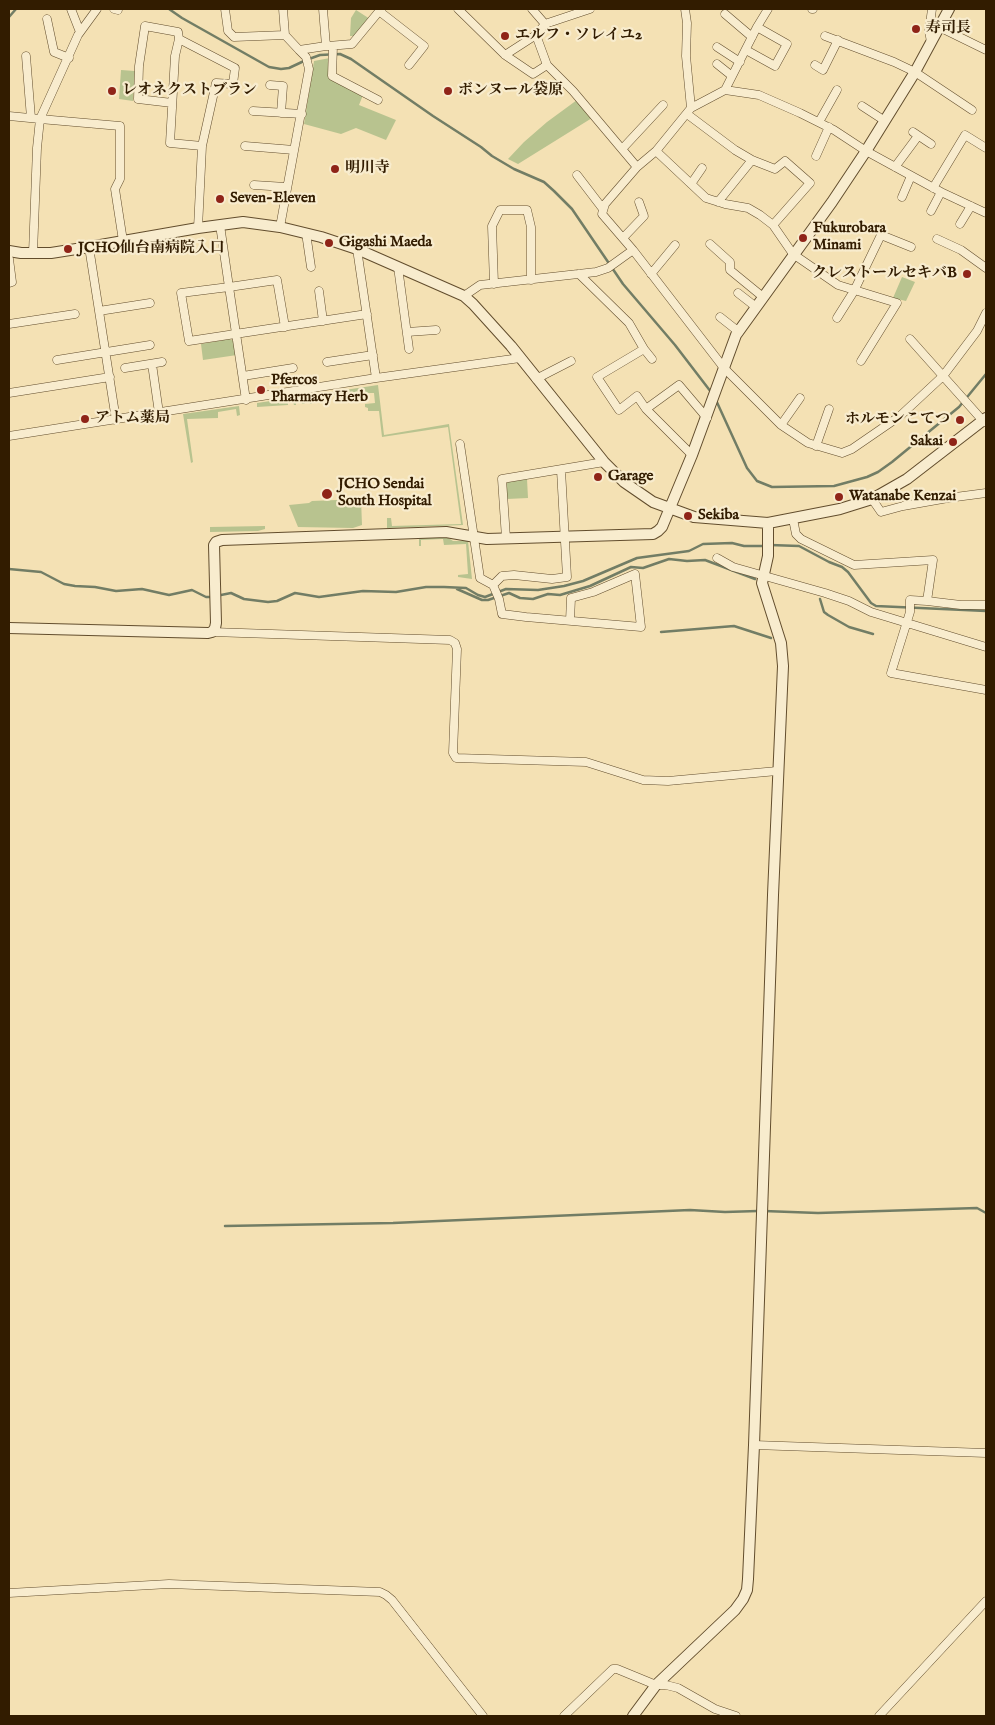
<!DOCTYPE html>
<meta charset="utf-8">
<style>
body{margin:0}
#map{position:relative;width:995px;height:1725px;overflow:hidden;background:#f4e1b4;font-family:"IM FELL English",serif}
canvas{display:block}
.frame{position:absolute;inset:0;border:10px solid #321c00;pointer-events:none}
</style>
<div id="map">
<canvas width="995" height="1725"></canvas>
<div class="frame"></div>
</div>
<script>
const g = document.querySelector('canvas').getContext('2d');
g.lineJoin = 'round';
function fillPath(path, color) {
  g.fillStyle = color;
  g.fill(path, 'evenodd');
}
function toPath(rows) {
  const path = new Path2D();
  for (const r of rows) {
    path.moveTo(r[0], r[1]);
    for (let i = 2; i < r.length; i += 2) path.lineTo(r[i], r[i + 1]);
  }
  return path;
}
function trace(path, color, width, dash) {
  g.strokeStyle = color;
  g.lineWidth = width;
  g.lineCap = dash ? 'butt' : 'round';
  g.setLineDash(dash || []);
  g.stroke(path);
}
function write(font, color, halo, rows, align = 'center') {
  g.font = font + ' "IM FELL English","Noto Serif JP",serif';
  g.lineWidth = 4.5;
  g.setLineDash([]);
  g.textBaseline = 'middle';
  g.strokeStyle = halo;
  g.fillStyle = color;
  for (const [text, x, y, turn = 0] of rows) {
    g.save();
    g.translate(x, y);
    g.rotate((+turn || 0) * Math.PI / 180);
    g.textAlign = isNaN(turn) ? turn : align;
    if (halo) g.strokeText(text, 0, 0);
    g.fillText(text, 0, 0);
    g.restore();
  }
}
fillPath(toPath([
 [356,10,370,19,357,36,350,36,351,18],
 [330,58,330,78,363,95,359,105,396,120,386,140,356,128,341,134,304,124,314,61],
 [121,70,135,71,133,101,119,99],
 [577,100,592,118,518,164,508,159,524,142,547,122],
 [902,277,915,282,906,301,893,298],
 [229,339,234,341,237,355,203,360,201,344],
 [378,385,384,435,449,424,463,525,387,528,387,518,391,518,392,526,461,524,448,427,382,437,379,411,368,411,368,408,365,407,365,404,375,403,374,393,364,393,364,401,362,401,361,391,355,392,356,401,354,402,352,392,347,393,348,402,345,402,344,394,338,394,338,402,336,402,335,395,329,396,330,403,327,403,326,396,321,397,321,403,318,403,318,398,312,399,312,404,310,404,310,399,304,400,305,404,302,404,301,400,296,401,296,405,294,405,293,402,288,402,288,405,257,407,257,403],
 [239,406,240,415,237,416,236,409,218,412,218,418,187,419,193,462,191,463,183,414],
 [527,479,528,498,507,499,506,484,509,481],
 [361,499,362,525,353,528,298,527,289,505,309,503,312,501],
 [265,526,265,529,258,531,210,532,210,527],
 [447,537,453,541,468,541,472,579,458,577,458,575,468,574,466,544,444,545,443,539,421,540,421,546,419,546,419,538]
]), '#b8c38f');
trace(toPath([
 [169,9,182,18,269,67,281,69,289,68,304,61],
 [9,17,16,9],
 [309,59,320,55,340,54,351,59,433,116,481,147,492,156,514,169,544,182,554,191,572,209,623,284,675,345,711,392],
 [715,398,747,468,757,481,772,487,834,486,867,477,878,472,892,462,959,407,986,374],
 [770,545,799,546,829,562,842,567,848,572,871,603,876,606,986,611],
 [9,569,41,572,64,584,75,586,95,587,116,591,142,589,169,595,192,590,206,597,211,597],
 [457,589,482,600,488,600,509,593,520,598,533,599,548,594,560,595,590,586,631,567,643,568,669,559,687,561,705,560,755,579],
 [221,595,231,593,244,599,268,602,277,601,295,593,319,597,363,591,396,592,426,587,444,587,466,588,478,595,485,597,506,589,538,590,564,586,583,581,637,558,689,551,703,544,732,543,744,546,765,546],
 [820,599,824,612,828,615,849,627,873,634],
 [661,632,734,626,771,638],
 [764,1211,818,1213,977,1208,986,1213],
 [225,1226,393,1223,690,1210,725,1212,758,1211]
]), '#727d65', 2.5);
const minor = toPath([
 [71,9,80,32],
 [114,9,118,10],
 [225,9,228,31,234,37,285,35],
 [283,9,285,35,299,50],
 [458,9,505,55],
 [532,9,545,24],
 [590,9,545,24,536,35,547,65,573,91,637,167],
 [685,9,687,23,686,56,691,108],
 [768,9,757,27,725,90,691,108,656,151,637,167,605,204,602,214,633,250,724,368,781,425,808,443,842,453,852,449,900,416,943,376,977,331,986,313],
 [812,9,813,9],
 [379,11,424,46,409,65],
 [725,14,752,37],
 [47,19,54,52,69,58],
 [939,27,986,50],
 [536,35,505,55,533,74,547,65],
 [825,36,894,62,915,72,972,110],
 [179,39,175,56,170,143,202,146],
 [931,42,929,31,932,9],
 [328,46,352,44,381,9],
 [333,46,332,76,378,100],
 [717,47,740,62],
 [746,50,775,66,787,44,757,27],
 [26,56,31,118],
 [717,64,732,76],
 [815,65,823,70,838,40],
 [270,85,283,86,281,113],
 [725,90,759,95,800,113,834,130,866,151,941,192,986,213],
 [172,103,138,99,139,66,145,26,178,32,179,39,235,68,233,84,216,83,202,146,198,228],
 [862,106,885,121],
 [253,111,302,114],
 [687,114,735,150,752,160,775,169,785,161,810,183,773,225],
 [9,116,40,119,78,35,97,9],
 [819,122,837,90],
 [913,132,931,144],
 [245,146,294,150],
 [623,148,663,105],
 [656,151,706,198,725,204,748,208,760,215,773,225,793,254,838,285,897,303,861,361],
 [816,156,829,127],
 [895,167,918,136],
 [577,175,603,209],
 [691,184,702,168],
 [254,185,286,187],
 [933,188,965,135,986,148],
 [902,197,911,176],
 [718,202,752,160],
 [931,211,941,192],
 [960,224,971,206],
 [220,225,229,287,181,293,189,341,367,314],
 [280,227,309,69,306,57,299,50,326,46,323,9],
 [306,233,311,267],
 [623,238,644,216,639,202],
 [937,239,961,250,986,268],
 [710,244,730,262,730,270,763,297],
 [89,247,116,420],
 [357,249,376,378],
 [33,253,37,148,40,119,120,126,120,179,115,189,123,241],
 [9,259,12,282,9,283],
 [398,267,409,349],
 [579,274,629,323,644,349,597,377,619,410,637,396,646,409,692,455],
 [651,274,675,245],
 [494,284,492,226,500,210,527,210,531,227,531,280],
 [319,291,323,321],
 [738,293,756,307],
 [464,296,480,285,596,272,608,268,633,250],
 [99,311,150,303],
 [720,317,739,332],
 [837,318,854,291,881,235,911,247],
 [9,324,75,314],
 [407,332,436,330],
 [910,339,984,422],
 [644,349,652,359],
 [57,360,150,345],
 [327,362,373,355],
 [152,364,159,413],
 [125,368,162,362],
 [243,376,293,368],
 [536,379,571,361],
 [9,393,110,377],
 [246,400,229,287,277,280,285,327],
 [646,409,679,385,707,418],
 [781,425,800,398],
 [9,436,376,378,520,358],
 [460,444,480,578,493,585,499,599,502,614,526,617,641,627,635,574,593,592,571,598,570,621],
 [816,446,829,409],
 [872,499,881,512,903,506,948,498,986,493],
 [793,519,796,534,801,539,854,565,933,560,927,601,910,600,910,612,891,673,986,690],
 [506,538,502,479,604,462],
 [717,558,733,567,825,593,849,601,871,612,986,647],
 [493,585,502,576,514,575,552,579,567,577,561,470],
 [927,601,961,605,986,605],
 [212,632,450,640,455,643,457,649,453,753,456,758,586,762,643,780,668,781,777,771],
 [754,1445,986,1453],
 [9,1593,169,1584,380,1592,386,1595,392,1600,483,1716],
 [564,1716,613,1669,617,1669,656,1685,666,1685,678,1688,715,1709,736,1716],
 [879,1716,986,1601]
]);
const tertiary = toPath([
 [9,251,21,253,51,253,89,247,198,228,243,222,280,227,321,237,357,249,464,296,473,304,511,346,604,462,624,482,653,502,694,517,768,523,840,509,872,499,907,479,986,418],
 [9,628,208,633,212,632,215,628,216,623,214,545,216,542,222,540,446,532,487,539,653,534,658,531,662,527,692,455,736,335,832,202,866,151,915,72,949,9],
 [633,1716,656,1685,735,1610,743,1599,747,1590,748,1579,754,1445,773,895,783,666,781,643,762,583,768,556,768,523]
]);
trace(minor, '#624d2d', 9);
trace(tertiary, '#624d2d', 12);
trace(minor, '#f8ecce', 8);
trace(tertiary, '#f8ecce', 10);
for (const [x, y, r, color] of [
 [916,29,5,"#8f2418"],
 [505,36,5,"#8f2418"],
 [112,91,5,"#8f2418"],
 [448,91,5,"#8f2418"],
 [335,169,5,"#8f2418"],
 [220,199,5,"#8f2418"],
 [803,238,5,"#8f2418"],
 [329,243,5,"#8f2418"],
 [68,249,5,"#8f2418"],
 [967,274,5,"#8f2418"],
 [261,390,5,"#8f2418"],
 [85,419,5,"#8f2418"],
 [960,420,5,"#8f2418"],
 [953,442,5,"#8f2418"],
 [598,477,5,"#8f2418"],
 [327,494,6,"#8f2418"],
 [839,497,5,"#8f2418"],
 [688,516,5,"#8f2418"]
]) {
  const dot = new Path2D();
  dot.arc(x, y, r, 0, 2 * Math.PI);
  g.fillStyle = color;
  g.fill(dot);
  trace(dot, '#f8ecce', 2);
}
write('bold 15px', '#321c00', '#f8ecce', [
 ["寿司長",926,29],
 ["エルフ・ソレイユ2",515,36],
 ["レオネクストブラン",122,91],
 ["ボンヌール袋原",458,91],
 ["明川寺",345,169],
 ["Seven-Eleven",230,199],
 ["Fukurobara",813,229],
 ["Minami",813,246],
 ["Gigashi Maeda",339,243],
 ["JCHO仙台南病院入口",78,249],
 ["クレストールセキバB",957,274,"right"],
 ["Pfercos",271,381],
 ["Pharmacy Herb",271,398],
 ["アトム薬局",95,419],
 ["ホルモンこてつ",950,420,"right"],
 ["Sakai",943,442,"right"],
 ["Garage",608,477],
 ["JCHO Sendai",338,485],
 ["South Hospital",338,502],
 ["Watanabe Kenzai",849,497],
 ["Sekiba",698,516]
], 'left');
</script>
